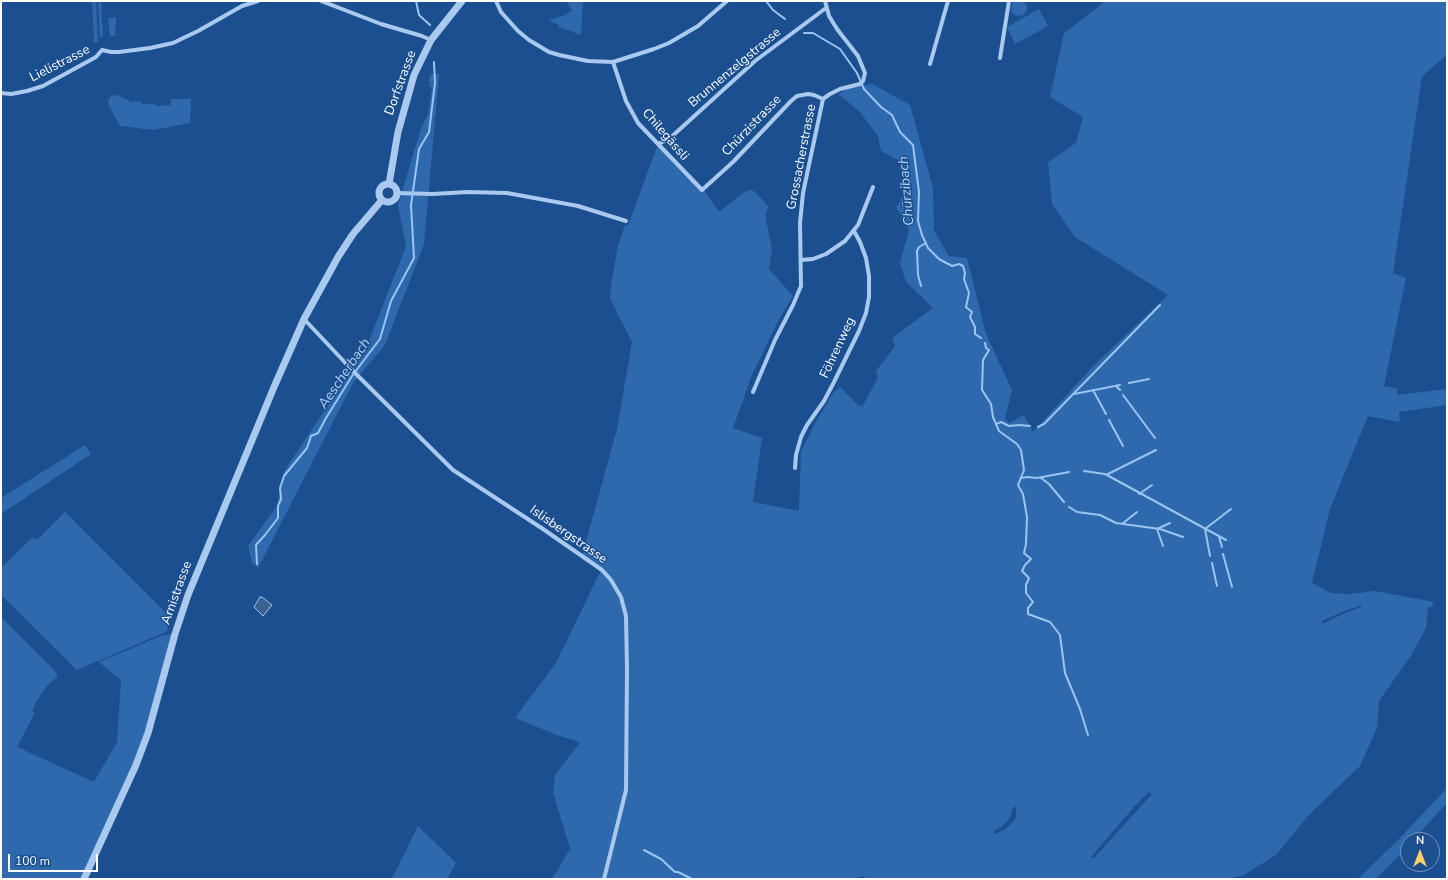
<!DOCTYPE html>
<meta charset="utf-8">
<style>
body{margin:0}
#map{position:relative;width:1448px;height:880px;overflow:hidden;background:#1b4f8f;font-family:"Nunito Sans",sans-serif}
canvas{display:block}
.frame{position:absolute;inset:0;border:2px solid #fff;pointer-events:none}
.north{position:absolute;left:1400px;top:832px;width:40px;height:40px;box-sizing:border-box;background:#1b4f8f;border:1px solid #7695bc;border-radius:50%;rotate:0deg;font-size:11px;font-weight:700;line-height:16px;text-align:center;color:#fff}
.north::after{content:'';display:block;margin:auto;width:14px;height:18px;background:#ffd166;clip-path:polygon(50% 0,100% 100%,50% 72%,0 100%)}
.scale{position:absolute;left:8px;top:854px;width:90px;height:18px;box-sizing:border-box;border:2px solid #fff;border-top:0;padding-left:5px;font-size:12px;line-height:14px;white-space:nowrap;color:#fff;-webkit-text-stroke:3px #1b4f8f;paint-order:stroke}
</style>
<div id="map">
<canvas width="1448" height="880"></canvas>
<div class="frame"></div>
<div class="north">N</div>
<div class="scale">100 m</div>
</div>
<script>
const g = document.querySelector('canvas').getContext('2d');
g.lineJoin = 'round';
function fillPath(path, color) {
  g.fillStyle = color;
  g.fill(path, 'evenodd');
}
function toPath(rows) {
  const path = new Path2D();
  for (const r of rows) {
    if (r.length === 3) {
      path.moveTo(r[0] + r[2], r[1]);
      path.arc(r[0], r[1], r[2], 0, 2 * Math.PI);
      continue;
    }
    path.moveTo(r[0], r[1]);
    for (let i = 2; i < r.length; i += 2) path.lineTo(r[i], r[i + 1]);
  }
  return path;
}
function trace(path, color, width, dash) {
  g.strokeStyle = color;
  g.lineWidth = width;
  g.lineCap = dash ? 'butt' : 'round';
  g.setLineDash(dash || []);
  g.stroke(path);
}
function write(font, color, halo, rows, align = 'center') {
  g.font = font + ' "Nunito Sans",sans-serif';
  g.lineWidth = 3;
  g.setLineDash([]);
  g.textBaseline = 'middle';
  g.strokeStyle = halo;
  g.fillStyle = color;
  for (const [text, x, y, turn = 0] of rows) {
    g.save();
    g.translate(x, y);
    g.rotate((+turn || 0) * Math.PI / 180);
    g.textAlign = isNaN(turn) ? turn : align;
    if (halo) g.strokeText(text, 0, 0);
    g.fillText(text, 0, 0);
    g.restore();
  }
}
fillPath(toPath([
 [1019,8,8],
 [92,1,96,1,98,42,94,42],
 [98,1,101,1,103,37,100,37],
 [569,1,583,1,581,35,559,27,559,25,548,20,563,16,572,11,567,2],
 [1106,1,1447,1,1447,55,1422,76,1393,273,1406,278,1384,386,1397,389,1397,395,1447,389,1447,405,1399,412,1400,422,1368,416,1330,509,1312,583,1331,593,1351,594,1375,591,1434,602,1432,606,1428,608,1426,628,1412,654,1379,701,1377,728,1360,766,1308,816,1276,855,1242,876,1228,879,867,879,864,876,852,879,552,879,570,849,553,792,555,775,580,742,557,735,515,718,556,663,599,574,602,570,582,556,617,429,632,342,610,299,611,285,618,246,625,225,628,225,657,147,663,147,699,183,719,212,743,193,749,190,754,191,769,207,766,211,766,220,772,249,769,269,793,296,778,321,752,375,733,428,762,438,753,502,799,511,801,451,817,420,833,393,840,387,857,404,862,407,878,378,876,371,895,346,892,338,933,308,906,282,900,263,909,230,896,207,908,190,900,161,881,151,878,136,859,111,838,94,849,88,872,84,910,105,933,188,934,230,949,256,967,258,986,334,1012,390,1005,418,1009,423,1024,415,1033,432,1094,365,1168,295,1075,237,1052,204,1048,162,1076,143,1083,117,1050,97,1064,33],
 [1362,605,1361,607,1345,613,1322,624,1322,621,1344,611],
 [1149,792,1152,794,1094,858,1091,857,1134,807],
 [1016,806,1016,817,1012,823,1004,830,994,834,995,830,1002,827,1008,820,1011,816,1012,809],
 [1039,9,1048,26,1015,44,1007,27],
 [116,17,115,36,110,36,108,18],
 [431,74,439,74,424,244,385,345,353,383,258,568,252,563,248,546,277,506,284,471,366,349,406,246,398,205,421,128,428,114,432,88,429,86,430,82,428,82],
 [118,95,125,99,129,100,130,102,141,101,141,104,155,104,156,106,171,105,171,99,191,99,190,123,153,130,120,126,109,106,108,100,111,96],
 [85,445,91,454,1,514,1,498],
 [65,512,171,618,166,632,77,670,1,595,1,568,33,537,37,540],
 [1,617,54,670,57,674,57,677,47,686,36,702,32,712,35,713,17,747,94,782,117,742,121,680,99,662,163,635,175,634,148,733,84,879,1,879],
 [1447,788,1447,803,1413,840,1408,840,1408,846,1407,848,1375,879,1358,879,1397,841],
 [418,826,456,863,447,879,392,879]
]), '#2e69ad');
const water = toPath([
 [260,597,262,597,272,605,263,616,254,607,260,597]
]);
fillPath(water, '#3c6290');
trace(water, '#9cc4f0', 1);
trace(toPath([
 [416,1,419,15,430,25],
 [766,1,773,10,785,19],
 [804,33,813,33,840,49,857,73,864,89,881,107,892,115,900,132,913,145,919,192,918,221,922,235,928,248,939,259,952,266,959,264,963,266,965,273,964,279,969,293,966,307,972,312,970,317,975,327,975,334,981,338],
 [921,286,918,275,917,251,919,247,926,243],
 [985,343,986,348,989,350,983,360,982,390,991,404,993,417,999,431,1017,444,1021,450,1024,470,1018,485,1023,494,1027,517,1026,544,1024,553,1031,559,1025,565,1022,571,1029,578,1026,585,1026,593,1033,602,1028,608,1028,614,1050,622,1060,635,1065,673,1080,709,1088,735],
 [1129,383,1149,379],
 [1116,386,1120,390],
 [1093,390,1106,414],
 [1074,394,1120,385],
 [1123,395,1155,438],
 [1109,420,1123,446],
 [996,424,1001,422,1009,426,1019,425,1030,426],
 [1038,427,1044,424,1160,305],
 [1084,471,1105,474,1226,540],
 [1106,475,1156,450],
 [1021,478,1028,477,1037,478,1069,472],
 [1041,478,1049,484,1064,502],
 [1139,494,1152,485],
 [1069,507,1077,512,1100,515,1116,523,1160,529,1183,537],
 [1122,524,1137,512],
 [1219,537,1222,547],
 [1163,546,1157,529,1170,523],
 [1223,554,1232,587],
 [1210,556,1205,529,1231,509],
 [1212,563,1217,586],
 [257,564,256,545,265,535,278,518,278,506,281,499,280,488,284,476,307,448,311,436,318,433,326,418,352,376,380,339,391,301,414,258,411,205,419,149,429,132,435,83,434,62],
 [644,850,661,859,675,872,678,872,692,879]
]), '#9cc4f0', 2);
trace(toPath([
 [321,1,381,24,422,36,431,40],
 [496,1,501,12,518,31,529,40,549,52,559,55,588,61,613,62,626,101,638,123,702,190,733,162,791,101,797,96,808,94,814,95,823,99],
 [1000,58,1009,1],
 [613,62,654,49,669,43,698,26,727,1],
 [930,64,948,1],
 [1,93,11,94,27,91,43,86,96,57,102,50,111,52,119,52,150,48,173,43,198,31,242,6,258,1],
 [658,144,669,139,755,61,826,8],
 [397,193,432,194,468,192,507,193,578,206,626,221],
 [801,260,813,259,826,254,845,241,858,225,873,187],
 [304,319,353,371,453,470,543,529,602,570,611,580,621,597,626,616,627,669,626,790,604,879],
 [753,392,775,340,793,305,801,286,800,223,803,193,823,99,830,94,840,89,860,84,863,81,865,73,858,56,837,29,829,16,825,1],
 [795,468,796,455,801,437,807,425,824,401,834,382,859,331,866,313,869,297,869,276,866,258,860,242,854,231]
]), '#a9c9ee', 4);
trace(toPath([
 [388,193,9],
 [389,184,398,132,414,75,431,40,462,1],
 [84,879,136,765,148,733,175,634,188,595,274,387,304,319,338,257,353,234,382,200]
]), '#a9c9ee', 7);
write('13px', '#fff', '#1b4f8f', [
 ["Lielistrasse",60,64,-27],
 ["Brunnenzelgstrasse",735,68,-40],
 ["Dorfstrasse",401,83,-70],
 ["Chürzistrasse",752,126,-46],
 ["Chilegässli",665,135,49],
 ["Grossacherstrasse",802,157,-79],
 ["Föhrenweg",838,348,-65],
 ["Islisbergstrasse",568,535,35],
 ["Arnistrasse",177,593,-70]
]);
write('italic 14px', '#b5d3f5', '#1b4f8f', [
 ["Chürzibach",907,191,-95],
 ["Aescherbach",345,374,-56]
]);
</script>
